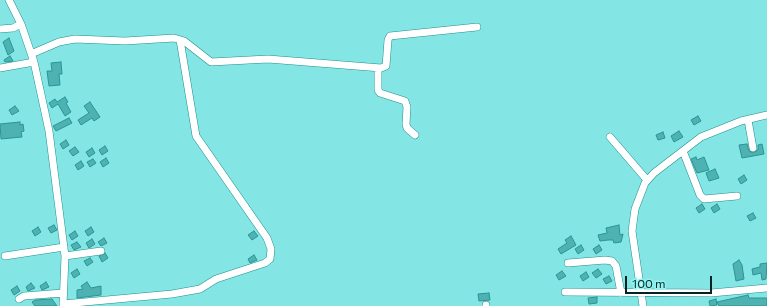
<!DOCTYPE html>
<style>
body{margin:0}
#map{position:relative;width:767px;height:306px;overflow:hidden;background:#84e5e5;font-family:Commissioner,sans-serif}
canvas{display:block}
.scale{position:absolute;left:625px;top:276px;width:87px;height:18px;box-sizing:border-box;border:2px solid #032323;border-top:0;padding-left:5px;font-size:12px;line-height:14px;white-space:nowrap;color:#032323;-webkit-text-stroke:3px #91f3f2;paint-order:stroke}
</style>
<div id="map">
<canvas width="767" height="306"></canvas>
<div class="scale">100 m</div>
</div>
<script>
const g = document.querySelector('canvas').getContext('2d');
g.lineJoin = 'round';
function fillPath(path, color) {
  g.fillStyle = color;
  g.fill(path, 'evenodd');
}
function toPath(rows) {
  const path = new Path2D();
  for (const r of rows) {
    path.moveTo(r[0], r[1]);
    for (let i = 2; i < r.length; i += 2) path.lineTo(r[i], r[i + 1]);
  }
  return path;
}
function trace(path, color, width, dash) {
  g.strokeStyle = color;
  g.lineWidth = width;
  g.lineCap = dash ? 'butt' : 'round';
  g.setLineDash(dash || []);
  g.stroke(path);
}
const building = toPath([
 [9,38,14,51,8,55,3,42,9,38],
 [10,56,13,61,5,62,4,60,10,56],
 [61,62,62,74,59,74,60,85,49,86,47,71,52,71,51,63,61,62],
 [65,97,68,102,66,103,71,112,65,116,58,104,52,108,49,103,55,99,57,102,65,97],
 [90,102,100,117,94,121,92,118,81,125,78,120,89,113,84,106,90,102],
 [15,106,19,111,12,115,9,110,15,106],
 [698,116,701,121,694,125,691,120,698,116],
 [69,118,72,123,56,131,53,126,69,118],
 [20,122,20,125,23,124,24,131,21,132,22,137,1,139,0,124,20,122],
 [679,131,683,137,674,142,671,136,679,131],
 [663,132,665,138,658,140,656,135,663,132],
 [66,140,69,145,63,149,60,144,66,140],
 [747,144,749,151,753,153,758,150,758,145,762,144,764,154,742,158,739,145,747,144],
 [105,146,108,151,102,155,99,150,105,146],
 [75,147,79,152,73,156,69,151,75,147],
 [92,148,95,153,89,157,86,152,92,148],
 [696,157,697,160,704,157,709,170,697,173,691,159,696,157],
 [106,158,109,163,103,167,100,162,106,158],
 [93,159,96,163,90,167,87,162,93,159],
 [81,161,84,166,78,170,75,165,81,161],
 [715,169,719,178,709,181,706,173,715,169],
 [744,175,747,180,741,184,738,179,744,175],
 [702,204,705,209,699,213,696,208,702,204],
 [717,204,720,209,714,213,711,208,717,204],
 [753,213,756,218,750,221,747,216,753,213],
 [54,225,57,230,51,233,48,228,54,225],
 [619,225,620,235,623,234,621,242,614,243,613,240,608,240,600,241,598,235,607,233,606,228,619,225],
 [38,227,41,232,35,236,32,231,38,227],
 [91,227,94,232,88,236,85,231,91,227],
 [75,231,78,236,72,240,69,235,75,231],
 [254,231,258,236,252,240,248,235,254,231],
 [571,236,576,245,561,254,558,249,567,243,565,240,571,236],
 [104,238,107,243,101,246,98,242,104,238],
 [92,239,95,244,89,248,86,243,92,239],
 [77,242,81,247,74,250,71,245,77,242],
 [581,245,584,250,578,254,575,249,581,245],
 [599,245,602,250,596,254,593,249,599,245],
 [105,253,108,258,102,262,99,256,105,253],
 [254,255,257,260,250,263,248,259,254,255],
 [90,258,93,262,87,266,84,261,90,258],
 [739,260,742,265,744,279,736,281,733,264,739,260],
 [767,263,766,279,762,280,761,273,753,275,752,269,760,267,760,264,767,263],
 [77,269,80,274,74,278,71,273,77,269],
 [598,269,602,274,596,278,592,273,598,269],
 [562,271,566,276,559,280,556,275,562,271],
 [586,272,589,277,583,281,580,276,586,272],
 [609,276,612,281,606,284,603,279,609,276],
 [46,282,49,287,42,290,40,286,46,282],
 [87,282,91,288,101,286,101,295,77,298,77,290,83,289,81,286,87,282],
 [31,283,35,288,28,291,26,287,31,283],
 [17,286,20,291,14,295,11,290,17,286],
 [489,293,490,300,479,301,478,294,489,293],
 [748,295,749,298,767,298,767,306,719,306,717,302,748,295],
 [597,297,597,303,589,304,588,298,597,297],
 [52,299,57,306,35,306,32,302,35,300,52,299],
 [716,299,717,305,710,306,709,301,716,299]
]);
fillPath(building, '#4eb2b2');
trace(building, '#2a9494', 1);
const minor = toPath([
 [9,0,21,24,34,62,49,131,65,256,63,306],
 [0,29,13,28,21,24],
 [31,54,59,42,75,39,125,41,174,38,184,41,211,62,268,59,381,68,386,66,388,40,390,36,477,27],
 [0,68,34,62],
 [378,68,378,90,380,93,405,101,407,107,406,124,407,128,415,135],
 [748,120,753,148],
 [610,137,647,180],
 [683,151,700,195,704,199,737,196],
 [5,256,64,247],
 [65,256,101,251],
 [568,263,605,260,612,261,616,266,621,293],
 [565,292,711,293,767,288],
 [19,299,24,296,63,293],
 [63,304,172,294,200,289,216,279,265,263,270,259,271,249,267,238,196,136,180,40],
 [486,305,486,306],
 [643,306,632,231,635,209,645,183,654,173,701,137,741,121,767,115]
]);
trace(minor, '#228e8e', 8);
trace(minor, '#fff', 7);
</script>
